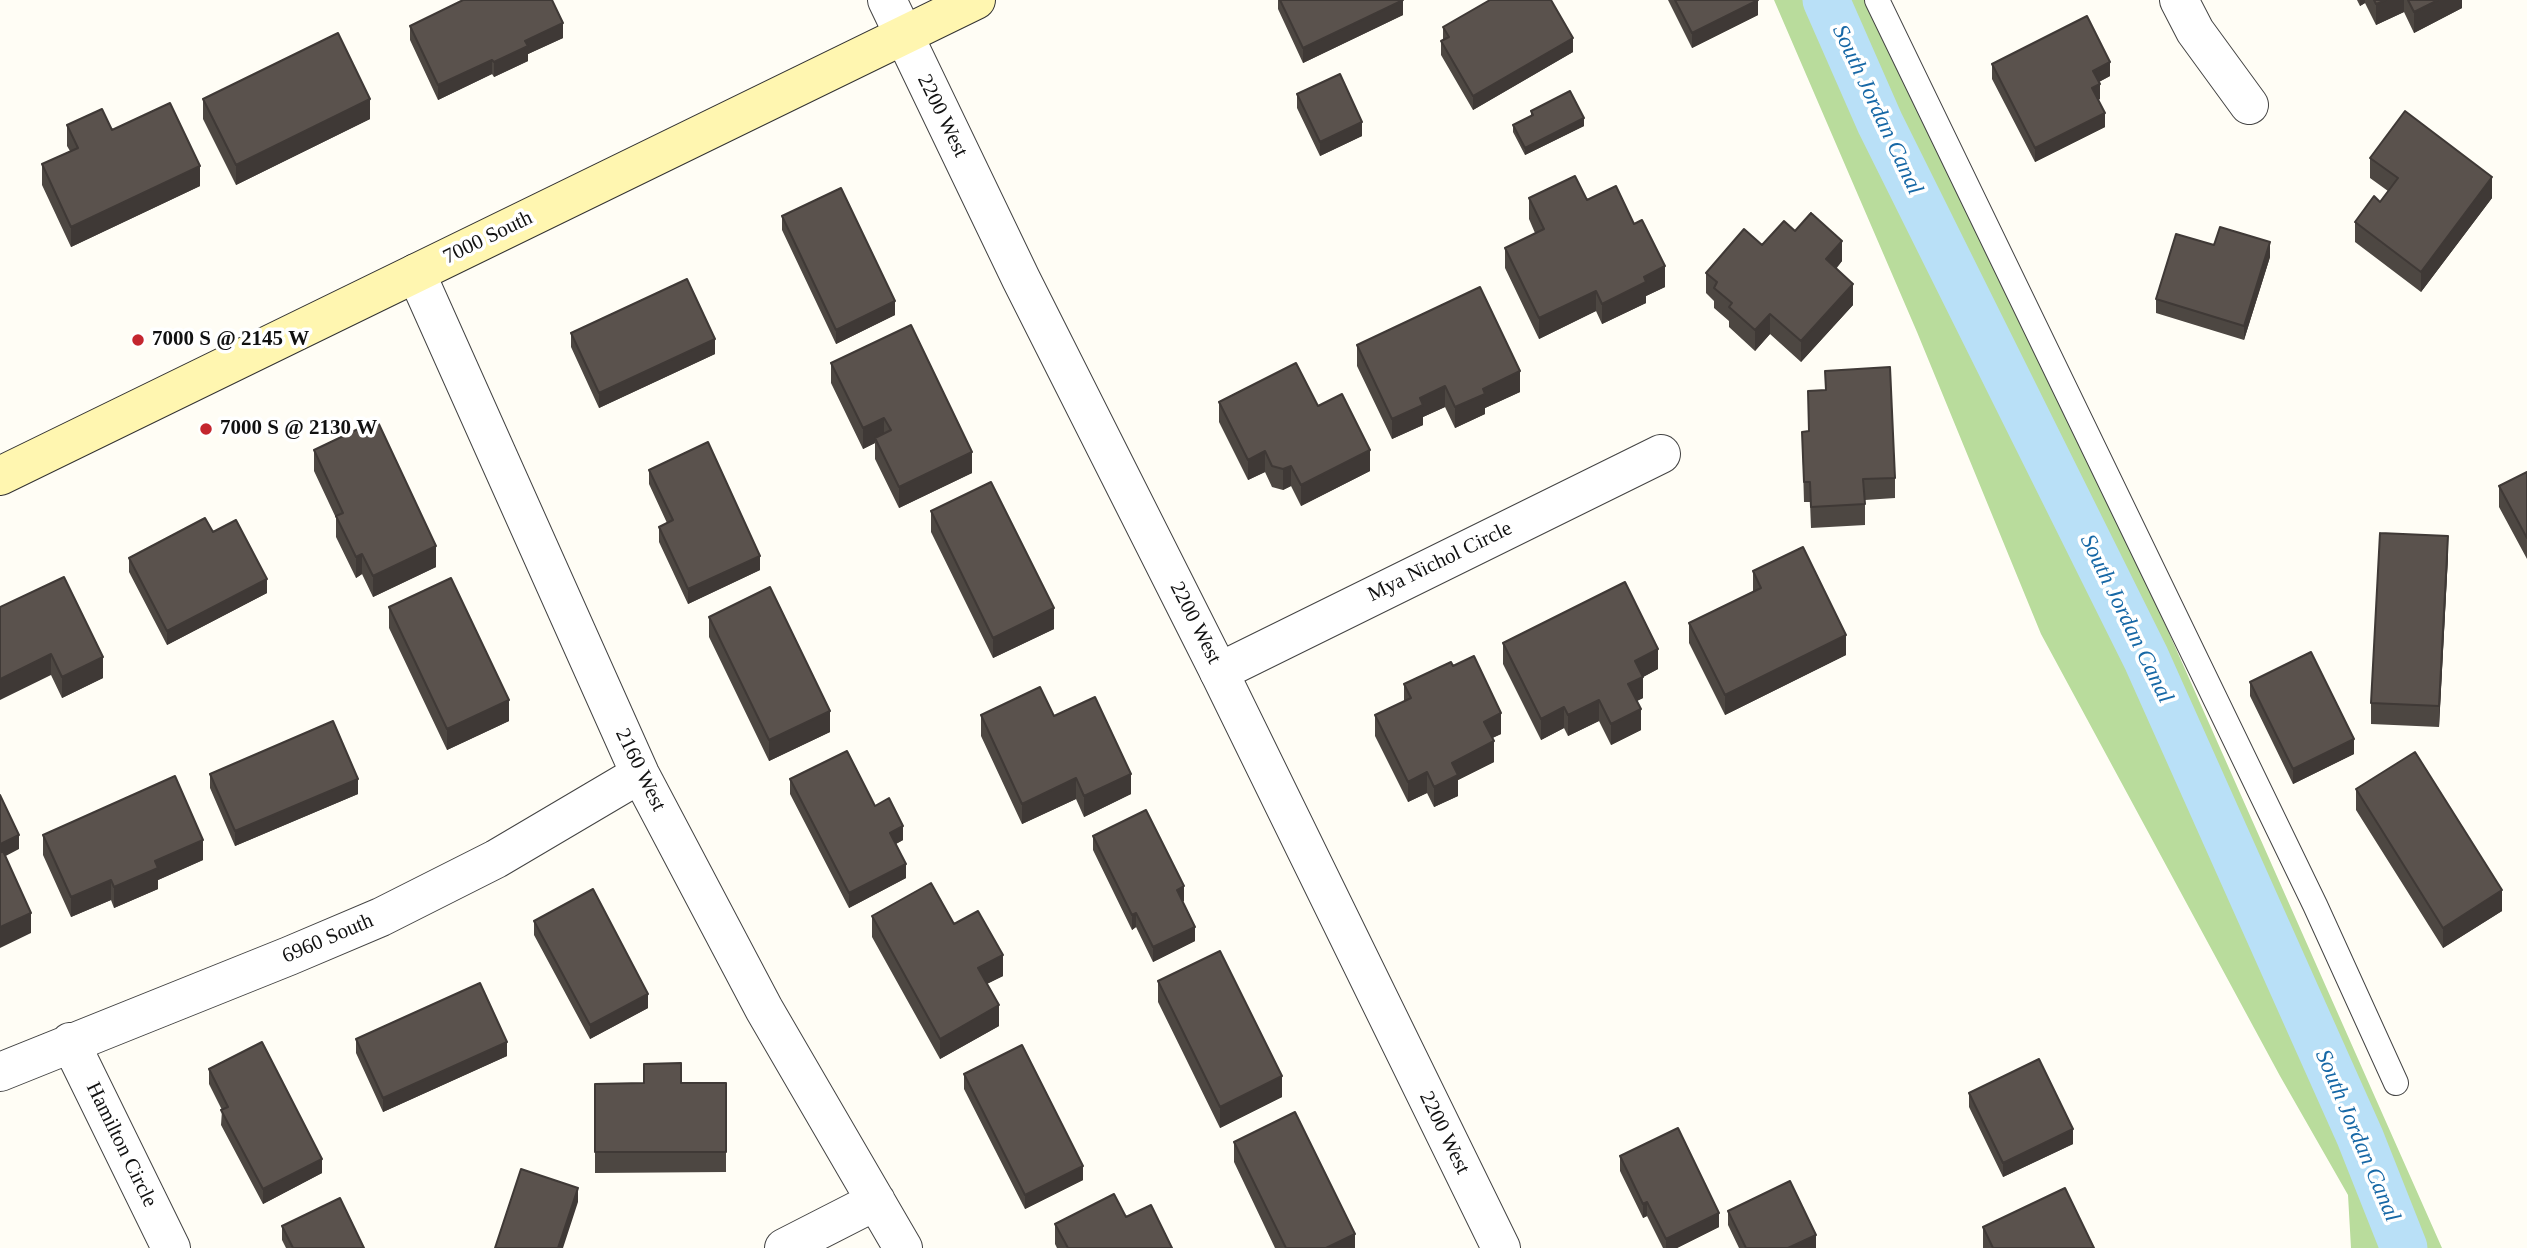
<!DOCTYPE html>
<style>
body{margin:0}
canvas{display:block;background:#fffdf5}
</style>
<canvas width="2527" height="1248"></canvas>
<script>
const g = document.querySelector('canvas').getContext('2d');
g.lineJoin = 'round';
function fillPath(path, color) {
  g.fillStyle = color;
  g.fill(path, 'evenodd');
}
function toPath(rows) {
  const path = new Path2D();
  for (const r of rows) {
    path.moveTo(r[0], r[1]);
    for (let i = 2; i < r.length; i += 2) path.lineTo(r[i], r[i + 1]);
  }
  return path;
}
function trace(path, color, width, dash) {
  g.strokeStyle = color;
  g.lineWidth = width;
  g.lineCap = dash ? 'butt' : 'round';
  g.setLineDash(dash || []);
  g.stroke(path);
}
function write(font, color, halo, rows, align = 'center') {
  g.font = font + ' "Times New Roman",serif';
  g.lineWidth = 7;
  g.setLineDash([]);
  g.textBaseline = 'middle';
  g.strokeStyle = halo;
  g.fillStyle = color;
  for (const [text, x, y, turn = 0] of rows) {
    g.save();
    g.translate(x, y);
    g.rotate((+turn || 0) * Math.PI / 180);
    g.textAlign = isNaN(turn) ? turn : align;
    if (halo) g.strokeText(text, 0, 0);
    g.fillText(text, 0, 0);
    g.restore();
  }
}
fillPath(toPath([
 [1774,0,1874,0,2137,561,2442,1248,2351,1248,2348,1195,2280,1076,2041,634,1917,332]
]), '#b9dc9c');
trace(toPath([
 [1826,0,1880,123,2146,658,2360,1137,2404,1248]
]), '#b9e0f7', 47);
const service = toPath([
 [1877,0,2315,905,2396,1083]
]);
const minor = toPath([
 [2179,0,2195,31,2249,105],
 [416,273,640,774,764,1009,903,1248],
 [1219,672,1661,454],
 [70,1042,171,1248],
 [0,1072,289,956,381,917,496,859,640,774],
 [784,1248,876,1201]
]);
const tertiary = toPath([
 [887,0,1021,279,1219,672,1501,1248]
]);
const secondary = toPath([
 [0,476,976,0]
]);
trace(service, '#444', 26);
trace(minor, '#444', 40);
trace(tertiary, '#444', 40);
trace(secondary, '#333', 40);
trace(service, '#fff', 24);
trace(minor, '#fff', 38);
trace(tertiary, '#fff', 38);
trace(secondary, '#fff6b0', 38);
fillPath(toPath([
 [1278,0,1403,0,1403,15,1303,63,1278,9],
 [1668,0,1757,0,1758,15,1692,48],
 [2357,0,2462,0,2462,8,2414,33,2404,12,2376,25,2365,3,2360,6],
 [410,26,563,38,528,54,528,61,494,77,492,74,438,100,410,40],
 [1443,27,1573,52,1473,110,1441,55,1441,41,1443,40],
 [1992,64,2110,76,2099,82,2100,99,2098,100,2105,127,2035,162,1992,79],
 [1297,94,1362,136,1320,156,1297,108],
 [203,99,370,119,236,185,203,119],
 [1531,111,1584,126,1525,155,1513,132,1513,125,1531,116],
 [67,125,200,186,71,247,42,185,42,164,70,151,67,146],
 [2370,158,2492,198,2421,292,2355,242,2355,222,2380,202,2388,191,2370,178],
 [1529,198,1587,200,1665,287,1646,296,1646,303,1602,324,1596,311,1539,339,1505,268,1505,248,1535,233,1529,219],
 [782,216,895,315,836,344,782,230],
 [1795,231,1842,261,1836,269,1853,305,1801,362,1770,334,1755,351,1729,327,1729,321,1714,308,1714,301,1706,293,1706,273,1762,245],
 [2214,245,2270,257,2244,340,2156,313,2156,299],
 [571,333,715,354,599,408,571,347],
 [1357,345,1520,392,1485,408,1485,414,1455,428,1445,407,1423,417,1423,425,1392,439,1357,366],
 [831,363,972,473,899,508,875,459,875,443,863,449,831,383],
 [1825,371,1895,478,1895,498,1865,500,1865,525,1811,528,1810,502,1804,502,1802,432,1809,431,1808,391,1825,390],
 [1219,402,1318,406,1370,471,1301,506,1291,486,1283,490,1272,487,1265,472,1248,480,1219,422],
 [314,450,436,567,373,597,362,574,356,578,336,537,336,518,314,471],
 [649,470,760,570,688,604,659,542,659,527,667,523,649,484],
 [2527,472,2527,559,2499,507,2499,486],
 [931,511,1054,629,993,658,931,532],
 [213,532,267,593,167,645,129,572,129,558],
 [2448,556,2439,727,2371,724,2371,703],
 [1753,571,1846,655,1725,715,1689,643,1689,623,1753,592],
 [0,607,103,678,62,698,51,675],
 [389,607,509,721,447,750,389,628],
 [709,617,830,732,769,761,709,637],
 [1503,643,1658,669,1643,677,1643,698,1637,701,1641,730,1611,745,1599,721,1568,736,1564,728,1541,740,1503,664],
 [1453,666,1501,734,1492,738,1494,762,1458,780,1458,796,1434,807,1427,793,1408,802,1375,736,1375,715,1404,701,1404,684],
 [2250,682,2354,754,2293,784,2250,696],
 [981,715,1054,716,1131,794,1084,817,1076,799,1022,824,981,736],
 [210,774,358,794,235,846,210,788],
 [790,779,875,806,903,840,896,844,906,878,849,908,790,794],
 [2356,789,2502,911,2443,948,2356,810],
 [43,835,203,860,158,880,158,889,114,908,111,900,71,917,43,855],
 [1093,836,1184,901,1183,901,1195,941,1153,962,1136,927,1132,930,1093,850],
 [872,916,954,924,1003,976,987,984,999,1026,940,1059,872,937],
 [534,921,648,1008,590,1039,534,935],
 [1158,981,1282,1097,1220,1128,1158,1002],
 [356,1039,507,1056,383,1112,356,1053],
 [209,1069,322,1173,263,1204,221,1125,222,1110,209,1084],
 [964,1074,1083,1180,1025,1209,964,1089],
 [726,1083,726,1172,595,1173,595,1084],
 [1969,1093,2073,1144,2003,1177,1969,1107],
 [1234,1142,1355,1248,1275,1248,1234,1162],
 [1620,1156,1719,1227,1677,1248,1663,1248,1647,1216,1643,1218,1620,1171],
 [1728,1211,1816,1248,1739,1248,1728,1225],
 [1126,1217,1172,1248,1057,1248,1055,1244,1055,1224],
 [282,1226,364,1248,286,1248,282,1240],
 [1983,1227,2094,1248,1983,1248]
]), '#4d4742');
fillPath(toPath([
 [1403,0,1403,15,1303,63,1303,48],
 [1758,0,1758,15,1692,48,1692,33],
 [2360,0,2365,0,2365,3,2360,6],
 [2386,0,2404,0,2404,12,2376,25,2376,4],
 [2438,0,2462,0,2462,8,2414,33,2414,12],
 [563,23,563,38,528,54,528,61,494,77,494,62,525,41],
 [1573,38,1573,52,1473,110,1473,96],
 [492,60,492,74,438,100,438,85],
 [2110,62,2110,76,2093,85,2093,71],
 [2100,84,2100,99,2092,102,2092,88],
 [370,99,370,119,236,185,236,165],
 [2105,113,2105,127,2035,162,2035,148],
 [1584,118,1584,126,1525,155,1525,148],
 [1362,122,1362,136,1320,156,1320,142],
 [200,166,200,186,71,247,71,227],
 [2492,177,2492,198,2421,292,2421,272],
 [1842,241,1842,261,1826,280,1826,259],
 [2270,242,2270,257,2244,340,2244,326],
 [1665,266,1665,287,1646,296,1646,303,1602,324,1602,304,1644,277],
 [1853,284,1853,305,1801,362,1801,341],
 [1596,291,1596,311,1539,339,1539,318],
 [895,301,895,315,836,344,836,330],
 [1770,314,1770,334,1755,351,1755,330],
 [715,339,715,354,599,408,599,393],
 [1520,371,1520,392,1485,408,1485,414,1455,428,1455,407,1483,389],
 [1445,386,1445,407,1423,417,1423,425,1392,439,1392,419,1420,398],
 [884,418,884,438,875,438,875,443,863,449,863,428],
 [1370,450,1370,471,1301,506,1301,485],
 [1265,451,1265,472,1248,480,1248,460],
 [972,452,972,473,899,508,899,487],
 [1291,466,1291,486,1283,490,1283,469],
 [2448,536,2448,556,2439,727,2439,706],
 [436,546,436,567,373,597,373,576],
 [362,554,362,574,356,578,356,557],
 [760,556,760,570,688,604,688,589],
 [267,579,267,593,167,645,167,631],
 [1054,608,1054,629,993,658,993,638],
 [1846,635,1846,655,1725,715,1725,695],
 [1658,649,1658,669,1643,677,1643,698,1628,705,1628,684,1635,661],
 [51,654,51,675,0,700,0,679],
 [103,657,103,678,62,698,62,677],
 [509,700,509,721,447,750,447,729],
 [1599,700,1599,721,1568,736,1568,715],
 [1564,707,1564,728,1541,740,1541,719],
 [1641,709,1641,730,1611,745,1611,724],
 [830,711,830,732,769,761,769,740],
 [1501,713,1501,734,1484,742,1484,722],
 [2354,739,2354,754,2293,784,2293,769],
 [1494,741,1494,762,1458,780,1458,796,1434,807,1434,787,1452,763],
 [1427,772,1427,793,1408,802,1408,782],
 [1131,774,1131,794,1084,817,1084,796],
 [1076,778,1076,799,1022,824,1022,804],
 [358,779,358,794,235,846,235,831],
 [903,826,903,840,890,847,890,833],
 [19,835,19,849,0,859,0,844],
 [203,840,203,860,158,880,158,889,114,908,114,887,155,861],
 [906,864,906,878,849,908,849,893],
 [111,880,111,900,71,917,71,897],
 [1184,886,1184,901,1177,904,1177,890],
 [2502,890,2502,911,2443,948,2443,928],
 [31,913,31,933,0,948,0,927],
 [1136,913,1136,927,1132,930,1132,915],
 [1195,927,1195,941,1153,962,1153,947],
 [1003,955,1003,976,978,988,978,968],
 [648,994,648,1008,590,1039,590,1025],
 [999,1005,999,1026,940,1059,940,1039],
 [507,1042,507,1056,383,1112,383,1098],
 [1282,1076,1282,1097,1220,1128,1220,1107],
 [2073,1129,2073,1144,2003,1177,2003,1163],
 [322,1159,322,1173,263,1204,263,1189],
 [1083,1166,1083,1180,1025,1209,1025,1195],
 [578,1188,578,1202,563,1248,558,1248],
 [1647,1202,1647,1216,1643,1218,1643,1204],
 [1719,1213,1719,1227,1677,1248,1666,1248,1666,1239],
 [1355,1234,1355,1248,1326,1248],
 [1816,1235,1816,1248,1788,1248]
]), '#3f3936');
const building = toPath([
 [463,0,552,0,563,23,525,41,528,46,494,62,492,60,438,85,410,26,463,0],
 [1280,0,1403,0,1303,48,1280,0],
 [1490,0,1551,0,1573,38,1473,96,1441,41,1449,37,1443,27,1490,0],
 [1675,0,1758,0,1692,33,1675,0],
 [2374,0,2386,0,2376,4,2374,0],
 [2408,0,2438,0,2414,12,2408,0],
 [2087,16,2110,62,2093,71,2100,84,2092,88,2105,113,2035,148,1992,64,2087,16],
 [338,33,370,99,236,165,203,99,338,33],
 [1340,74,1362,122,1320,142,1297,94,1340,74],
 [1570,91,1584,118,1525,148,1513,125,1533,115,1531,111,1570,91],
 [170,103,200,166,71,227,42,164,78,148,67,125,102,109,112,130,170,103],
 [2405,111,2492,177,2421,272,2355,222,2374,196,2380,202,2398,178,2370,158,2405,111],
 [1575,176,1587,200,1616,186,1634,224,1642,220,1665,266,1644,277,1646,282,1602,304,1596,291,1539,318,1505,248,1544,229,1529,198,1575,176],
 [841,188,895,301,836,330,782,216,841,188],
 [1811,213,1842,241,1826,259,1853,284,1801,341,1770,314,1755,330,1729,307,1732,303,1714,288,1717,282,1706,273,1744,229,1762,245,1784,221,1795,231,1811,213],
 [2220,227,2270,242,2244,326,2156,299,2176,234,2214,245,2220,227],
 [687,279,715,339,599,393,571,333,687,279],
 [1480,287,1520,371,1483,389,1485,394,1455,407,1445,386,1420,398,1423,405,1392,419,1357,345,1480,287],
 [911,325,972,452,899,487,875,438,891,430,884,418,863,428,831,363,911,325],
 [1296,363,1318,406,1342,394,1370,450,1301,485,1291,466,1283,469,1272,466,1265,451,1248,460,1219,402,1296,363],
 [1890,367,1895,478,1863,479,1865,504,1811,507,1810,482,1804,482,1802,432,1809,431,1808,391,1826,390,1825,371,1890,367],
 [377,420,436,546,373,576,362,554,356,557,336,516,343,513,314,450,377,420],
 [708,442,760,556,688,589,659,527,673,520,649,470,708,442],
 [2527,472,2527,538,2499,486,2527,472],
 [991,482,1054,608,993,638,931,511,991,482],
 [205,518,213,532,236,520,267,579,167,631,129,558,205,518],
 [2380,533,2448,536,2439,706,2371,703,2380,533],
 [1803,547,1846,635,1725,695,1689,623,1761,588,1753,571,1803,547],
 [64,577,103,657,62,677,51,654,0,679,0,607,64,577],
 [451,578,509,700,447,729,389,607,451,578],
 [1625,582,1658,649,1635,661,1643,677,1628,684,1641,709,1611,724,1599,700,1568,715,1564,707,1541,719,1503,643,1625,582],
 [770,587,830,711,769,740,709,617,770,587],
 [2311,652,2354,739,2293,769,2250,682,2311,652],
 [1474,656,1501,713,1484,722,1494,741,1452,763,1458,775,1434,787,1427,772,1408,782,1375,715,1411,698,1404,684,1451,662,1453,666,1474,656],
 [1040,687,1054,716,1095,697,1131,774,1084,796,1076,778,1022,804,981,715,1040,687],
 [333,721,358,779,235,831,210,774,333,721],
 [847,751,875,806,889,798,903,826,890,833,906,864,849,893,790,779,847,751],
 [2415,752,2502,890,2443,928,2356,789,2415,752],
 [175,776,203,840,155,861,158,868,114,887,111,880,71,897,43,835,175,776],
 [0,795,19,835,0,844,0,795],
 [1146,810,1184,886,1177,890,1195,927,1153,947,1136,913,1132,915,1093,836,1146,810],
 [3,851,31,913,0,927,0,853,3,851],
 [931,883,954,924,978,911,1003,955,978,968,999,1005,940,1039,872,916,931,883],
 [593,889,648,994,590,1025,534,921,593,889],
 [1220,951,1282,1076,1220,1107,1158,981,1220,951],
 [480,983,507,1042,383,1098,356,1039,480,983],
 [262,1042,322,1159,263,1189,221,1110,228,1107,209,1069,262,1042],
 [1022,1045,1083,1166,1025,1195,964,1074,1022,1045],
 [2039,1059,2073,1129,2003,1163,1969,1093,2039,1059],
 [681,1063,681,1083,726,1083,726,1152,595,1152,595,1084,644,1083,644,1064,681,1063],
 [1295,1112,1355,1234,1326,1248,1286,1248,1234,1142,1295,1112],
 [1678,1128,1719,1213,1666,1239,1647,1202,1643,1204,1620,1156,1678,1128],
 [521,1169,578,1188,558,1248,495,1248,521,1169],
 [1790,1181,1816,1235,1788,1248,1746,1248,1728,1211,1790,1181],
 [2065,1188,2094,1248,1993,1248,1983,1227,2065,1188],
 [1114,1194,1126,1217,1151,1205,1172,1248,1068,1248,1055,1224,1114,1194],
 [340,1198,364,1248,293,1248,282,1226,340,1198]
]);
fillPath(building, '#5a524d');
trace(building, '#3f3936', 2);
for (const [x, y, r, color] of [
 [138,340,7,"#c4262e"],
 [206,429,7,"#c4262e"]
]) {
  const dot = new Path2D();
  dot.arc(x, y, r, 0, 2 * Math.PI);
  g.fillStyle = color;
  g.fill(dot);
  trace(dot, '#fff', 2.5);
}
write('21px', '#111', '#fff', [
 ["2200 West",942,116,64],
 ["7000 South",488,238,-26],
 ["Mya Nichol Circle",1440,562,-26],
 ["2200 West",1195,623,63],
 ["2160 West",640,770,64],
 ["6960 South",328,939,-23],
 ["2200 West",1444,1133,64],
 ["Hamilton Circle",121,1145,64]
]);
write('bold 21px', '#111', '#fff', [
 ["7000 S @ 2145 W",152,340],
 ["7000 S @ 2130 W",220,429]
], 'left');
write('italic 23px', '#1768a6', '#fff', [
 ["South Jordan Canal",1877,110,65],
 ["South Jordan Canal",2126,619,64],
 ["South Jordan Canal",2357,1136,67]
]);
</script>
